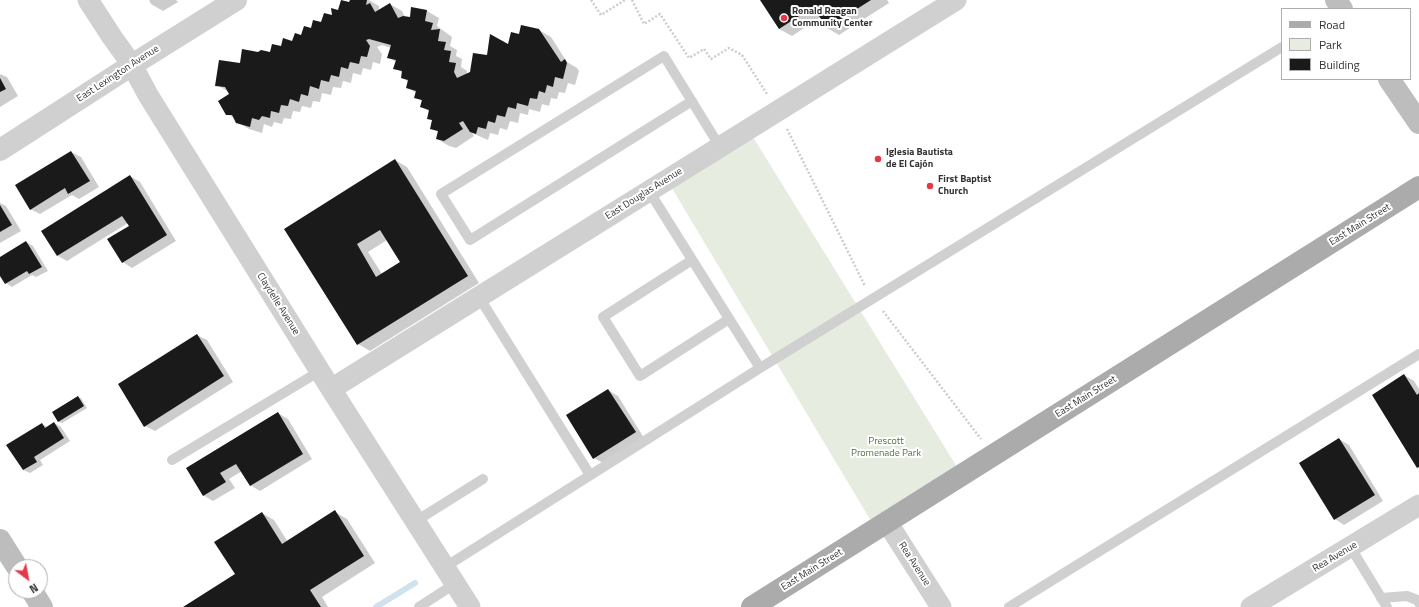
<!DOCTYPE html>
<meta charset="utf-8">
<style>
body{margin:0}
#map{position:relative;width:1419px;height:607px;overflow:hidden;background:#fff;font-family:"Titillium Web",sans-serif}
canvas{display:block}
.legend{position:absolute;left:1281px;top:8px;width:130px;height:72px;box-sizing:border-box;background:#fff;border:1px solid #adadad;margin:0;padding:5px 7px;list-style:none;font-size:12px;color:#333}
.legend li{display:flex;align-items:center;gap:8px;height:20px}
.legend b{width:20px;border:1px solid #adadad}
.north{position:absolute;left:8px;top:559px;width:40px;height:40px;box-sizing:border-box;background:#fff;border:1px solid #adadad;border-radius:50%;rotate:148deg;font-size:11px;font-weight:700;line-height:16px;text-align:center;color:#333}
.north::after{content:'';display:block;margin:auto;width:14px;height:18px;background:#e63946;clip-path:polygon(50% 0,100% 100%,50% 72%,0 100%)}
</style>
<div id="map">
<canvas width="1419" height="607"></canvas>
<ul class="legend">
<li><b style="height:5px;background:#ababab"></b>Road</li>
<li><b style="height:11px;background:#e6ecdf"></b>Park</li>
<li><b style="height:11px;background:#1a1a1a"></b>Building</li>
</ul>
<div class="north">N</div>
</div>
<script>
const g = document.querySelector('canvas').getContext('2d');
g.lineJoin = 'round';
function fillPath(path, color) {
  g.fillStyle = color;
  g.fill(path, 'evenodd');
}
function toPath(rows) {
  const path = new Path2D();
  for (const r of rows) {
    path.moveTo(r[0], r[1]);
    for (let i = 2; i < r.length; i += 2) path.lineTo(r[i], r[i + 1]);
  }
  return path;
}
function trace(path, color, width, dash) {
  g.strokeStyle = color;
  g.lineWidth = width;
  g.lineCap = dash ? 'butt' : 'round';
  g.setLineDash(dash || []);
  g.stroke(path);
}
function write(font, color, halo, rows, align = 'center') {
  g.font = font + ' "Titillium Web",sans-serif';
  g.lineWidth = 4;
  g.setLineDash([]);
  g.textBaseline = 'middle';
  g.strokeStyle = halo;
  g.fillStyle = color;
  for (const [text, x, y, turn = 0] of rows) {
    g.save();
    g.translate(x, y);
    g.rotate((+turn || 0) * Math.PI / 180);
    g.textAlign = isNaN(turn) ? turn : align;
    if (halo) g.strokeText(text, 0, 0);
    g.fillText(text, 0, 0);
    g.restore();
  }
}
fillPath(toPath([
 [748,129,957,467,871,521,667,180]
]), '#e6ecdf');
fillPath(toPath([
 [149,0,176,0,178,2,163,11,151,4],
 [351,0,369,0,379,6,379,9,380,10,390,4,402,11,405,17,410,18,412,9,427,11,439,18,437,26,452,37,450,46,457,50,456,56,462,59,461,67,467,71,467,75,487,56,509,46,520,35,539,30,551,37,567,62,577,68,579,71,575,85,568,83,565,93,559,92,557,99,551,98,549,106,542,104,540,112,529,109,528,115,520,113,518,123,510,121,507,130,500,128,498,135,490,133,488,140,472,133,474,136,456,148,449,146,437,139,438,132,431,128,433,121,428,118,430,112,422,107,423,102,415,97,416,93,407,87,409,82,402,78,403,73,395,68,396,62,389,58,391,48,382,45,377,47,382,54,380,64,373,62,371,70,363,68,361,75,353,73,351,83,343,81,341,88,333,87,331,95,322,93,320,102,313,101,311,108,302,106,300,112,293,111,291,119,284,118,282,124,274,122,272,127,264,124,262,133,249,129,237,122,235,118,227,114,231,95,229,92,217,85,241,65,271,54,293,42,333,16,350,3],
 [761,0,887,0,889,3,839,35,827,28,821,17,792,36,779,29],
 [0,74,7,77,18,96,0,107],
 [71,152,81,157,99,187,79,199,72,195,40,214,30,209],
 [395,160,407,167,479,283,370,351,358,344,285,229],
 [387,240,401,263,382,274,368,252],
 [130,176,140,182,176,241,132,268,123,262,109,240,130,227,128,223,67,261,58,256],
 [0,203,6,206,21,231,0,243],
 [26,242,33,246,48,271,36,277,32,275,12,287,6,283,0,274,0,258],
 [197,335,207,340,233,382,155,431,145,426],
 [1404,375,1414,381,1419,389,1419,468],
 [608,390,618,396,644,438,603,463,594,458],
 [78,397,81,398,87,408,62,423,59,422,53,413],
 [278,413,288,419,312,459,260,491,250,485,242,471,229,479,235,488,213,501,203,495,187,468],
 [54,423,61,427,70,441,40,460,43,465,30,473,23,470,42,424,47,427],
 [1339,439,1349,445,1383,501,1344,525,1335,519],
 [335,512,347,519,375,563,322,597,328,607,185,607,236,575,262,513,274,520,288,542]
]), '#0003');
trace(toPath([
 [376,607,415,583]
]), '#cfe2ee', 6);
fillPath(toPath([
 [341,0,349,2,350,0,367,0,366,5,370,3,375,12,390,3,398,18,403,16,410,17,411,7,427,10,425,21,433,23,431,30,440,29,438,41,446,42,444,50,451,51,449,62,456,63,454,72,457,78,470,72,473,53,487,55,490,34,508,44,511,32,519,34,521,25,539,29,561,62,565,59,567,63,563,79,555,77,553,87,547,85,545,93,539,91,537,99,530,98,528,106,517,103,516,109,508,107,505,117,497,115,495,123,488,121,486,129,478,127,476,134,470,132,463,121,459,123,463,129,444,141,436,139,438,131,430,129,432,120,427,119,429,110,420,107,422,100,414,98,416,91,406,88,408,80,401,78,402,71,393,69,396,60,387,58,391,45,369,39,366,40,370,46,367,57,361,56,359,64,350,62,348,69,341,67,339,77,331,75,329,82,321,80,319,89,310,86,308,96,301,94,299,102,290,99,288,106,281,105,279,113,271,111,270,118,262,116,259,120,252,118,250,127,236,123,232,115,226,115,218,101,229,94,225,87,215,86,219,60,240,63,242,49,258,52,261,50,270,52,272,44,281,46,283,38,292,41,295,33,301,35,304,26,311,28,313,20,321,22,324,13,332,15,331,8,338,10],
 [760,0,871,0,827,28,813,7,779,29],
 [0,78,6,89,0,92],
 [71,151,90,181,68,194,65,188,30,210,15,185],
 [395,159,468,276,357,345,284,229],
 [380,230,400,262,376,277,357,244],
 [130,175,167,235,122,263,107,239,129,226,122,216,57,256,41,231],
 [0,205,12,225,0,232],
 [26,241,42,267,29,274,27,271,5,284,0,276,0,257],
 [197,334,224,376,144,427,118,384],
 [1404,374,1417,395,1419,393,1419,467,1417,468,1372,395],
 [608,389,636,432,593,459,566,415],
 [78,396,84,406,58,422,52,412],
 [278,412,303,454,250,486,236,464,220,473,226,482,203,496,186,468],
 [54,422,64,438,34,457,37,462,23,470,6,445,42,423,45,428],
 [1339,438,1375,495,1334,520,1299,463],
 [335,510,364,556,310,590,321,607,183,607,235,574,214,542,262,512,282,544]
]), '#1a1a1a');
trace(toPath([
 [591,0,601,15,625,0],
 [632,0,644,24,660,14,689,58,704,49,711,59,729,48,742,55,767,94],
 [787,129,865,286],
 [883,311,981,439]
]), '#cdcdcd', 2.5, [2, 2]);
trace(toPath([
 [692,101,470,240,441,194,664,56,720,147],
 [649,191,760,368],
 [692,260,603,317,640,376,729,319],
 [479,297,590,475],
 [172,460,320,371],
 [416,521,483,479],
 [1351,548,1387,607],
 [445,567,760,368,1282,47],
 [1381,598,1407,596,1417,600,1419,603],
 [419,607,456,583],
 [1009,607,1419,354]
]), '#d0d0d0', 10);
trace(toPath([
 [88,0,112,37,132,65,148,95,331,389,470,607],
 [331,389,956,0],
 [887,522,941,607],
 [1251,607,1419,505]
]), '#d0d0d0', 21);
trace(toPath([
 [0,150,132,65,236,0]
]), '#d0d0d0', 22);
trace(toPath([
 [1336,0,1342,9],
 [1389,79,1419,123],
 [0,540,17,567],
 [32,591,42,607]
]), '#bdbdbd', 22);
trace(toPath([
 [752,607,1419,187]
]), '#ababab', 22);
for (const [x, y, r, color] of [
 [784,18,4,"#e63946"],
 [878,159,4,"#e63946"],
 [930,186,4,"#e63946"]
]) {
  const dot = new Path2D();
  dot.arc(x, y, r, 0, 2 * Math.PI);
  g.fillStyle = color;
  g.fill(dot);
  trace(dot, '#fff', 1.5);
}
write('bold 10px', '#333', '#fff', [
 ["Ronald Reagan",792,12],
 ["Community Center",792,24],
 ["Iglesia Bautista",886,153],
 ["de El Cajón",886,165],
 ["First Baptist",938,180],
 ["Church",938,192]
], 'left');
write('10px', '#333', '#fff', [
 ["East Lexington Avenue",118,74,-33],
 ["East Douglas Avenue",644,194,-32],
 ["East Main Street",1360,225,-32],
 ["Claydelle Avenue",278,304,58],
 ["East Main Street",1086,397,-32],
 ["Rea Avenue",1335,557,-31],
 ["Rea Avenue",914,564,57],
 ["East Main Street",812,570,-32]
]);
write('10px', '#56703f', '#fff', [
 ["Prescott",886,442],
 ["Promenade Park",886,454]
]);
</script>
